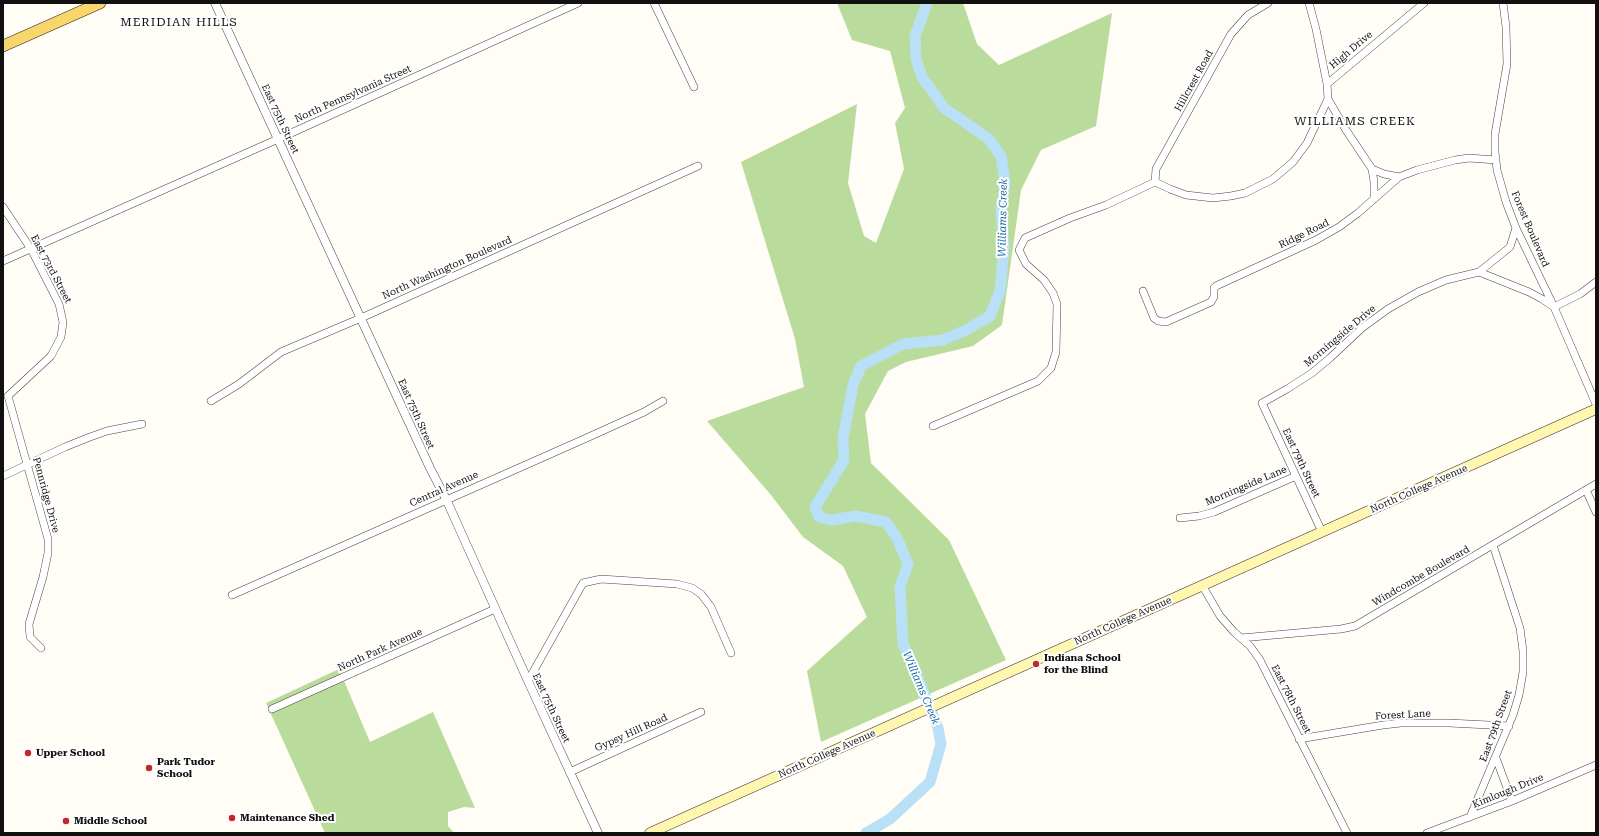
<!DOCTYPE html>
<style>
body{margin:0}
#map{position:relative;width:1599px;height:836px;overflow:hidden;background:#fffdf5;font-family:"Roboto Serif",serif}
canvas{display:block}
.frame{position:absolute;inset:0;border:4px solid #111;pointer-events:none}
</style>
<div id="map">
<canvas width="1599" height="836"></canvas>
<div class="frame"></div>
</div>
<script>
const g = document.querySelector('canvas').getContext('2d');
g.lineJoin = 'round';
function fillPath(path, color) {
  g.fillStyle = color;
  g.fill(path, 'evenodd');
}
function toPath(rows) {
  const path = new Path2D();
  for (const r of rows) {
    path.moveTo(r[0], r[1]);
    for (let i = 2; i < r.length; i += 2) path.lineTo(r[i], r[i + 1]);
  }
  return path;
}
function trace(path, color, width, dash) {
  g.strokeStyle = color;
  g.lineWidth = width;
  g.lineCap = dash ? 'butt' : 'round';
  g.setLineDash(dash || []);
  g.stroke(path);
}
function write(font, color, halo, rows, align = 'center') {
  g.font = font + ' "Roboto Serif",serif';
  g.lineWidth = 4;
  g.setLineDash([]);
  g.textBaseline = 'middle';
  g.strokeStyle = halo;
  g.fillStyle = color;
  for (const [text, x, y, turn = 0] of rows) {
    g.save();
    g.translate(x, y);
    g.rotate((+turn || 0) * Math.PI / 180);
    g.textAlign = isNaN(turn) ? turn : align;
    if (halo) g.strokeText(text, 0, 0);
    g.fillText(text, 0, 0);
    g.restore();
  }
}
fillPath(toPath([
 [837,3,963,3,977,44,999,65,1112,13,1096,126,1041,150,1021,190,1002,325,973,346,906,362,888,371,865,414,871,463,949,540,1006,660,821,742,807,671,867,617,843,566,803,537,771,495,707,421,804,387,795,339,741,162,857,104,848,183,864,236,876,243,904,169,895,123,905,108,890,51,852,40],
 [339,669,370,742,433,712,475,808,464,807,448,812,448,826,454,833,325,833,266,703]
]), '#b9dc9c');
trace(toPath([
 [866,833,890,819,930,782,941,744,938,728,914,668,903,644,900,587,908,564,897,538,886,522,855,516,832,520,819,517,815,507,844,460,843,439,848,411,853,385,861,366,903,344,943,340,966,330,990,316,1000,291,1004,247,1001,213,1005,182,1001,156,989,139,944,108,922,77,916,59,915,36,927,3]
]), '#b9e0f7', 11);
const minor = toPath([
 [654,3,694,87],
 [1309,3,1316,29,1327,84],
 [1503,3,1506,27,1507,64,1495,134,1495,152,1497,170,1506,202,1516,228,1554,307,1596,404],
 [1328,99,1346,130,1372,169,1374,182,1374,198],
 [1372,169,1384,174,1399,177],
 [1155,182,1170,189,1186,195,1213,198,1231,196,1245,193,1273,179,1293,162,1307,143,1328,99,1327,84,1424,3],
 [1155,182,1156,169,1231,34,1248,15,1268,3],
 [3,207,31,249,59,304,63,322,61,337,51,356,8,396],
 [3,261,278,139,578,3],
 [1479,272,1510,247,1516,228],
 [1143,291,1154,318,1158,321,1166,322,1211,302,1214,297,1214,288,1216,286,1316,240,1339,227,1358,213,1399,177,1417,170,1455,160,1469,158,1496,160],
 [8,396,48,539,48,553,43,577,29,624,30,637,41,648],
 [211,401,239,384,281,352,361,318,698,166],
 [933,426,1038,381,1051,368,1056,352,1057,304,1053,293,1044,280,1026,264,1019,250,1025,238,1070,218,1106,205,1155,182],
 [3,476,65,447,90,437,107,431,142,424],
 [1586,490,1596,512],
 [1180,518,1199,516,1214,512,1296,476],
 [1322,532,1262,403,1287,389,1312,373,1330,358,1362,328,1388,309,1418,292,1446,280,1479,272,1529,292,1542,299,1554,307,1580,294,1596,282],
 [1202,585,1220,616,1234,632,1250,646,1260,660,1347,833],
 [232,595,582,440,644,412,663,401],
 [1241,638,1341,629,1355,626,1596,484],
 [528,681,583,583,601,579,677,584,692,588,701,594,711,607,731,653],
 [272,709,495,609],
 [1299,739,1383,725,1401,723,1449,723,1509,726],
 [1496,758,1512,801],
 [570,772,701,712],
 [1470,817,1513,715,1519,695,1523,672,1523,651,1520,628,1493,545],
 [1427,833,1512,801,1596,765]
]);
const tertiary = toPath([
 [215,3,430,468,446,499,528,681,598,833]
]);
const secondary = toPath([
 [650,833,1596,409]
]);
const primary = toPath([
 [3,46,100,3]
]);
trace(minor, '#444', 8);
trace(tertiary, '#444', 9);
trace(secondary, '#333', 11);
trace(primary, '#222', 12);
trace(minor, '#fff', 7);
trace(tertiary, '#fff', 8);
trace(secondary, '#fff6b0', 10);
trace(primary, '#f9d66b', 11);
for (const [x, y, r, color] of [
 [1036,664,4,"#c4262e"],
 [28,753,4,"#c4262e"],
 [149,768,4,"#c4262e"],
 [232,818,4,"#c4262e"],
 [66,821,4,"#c4262e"]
]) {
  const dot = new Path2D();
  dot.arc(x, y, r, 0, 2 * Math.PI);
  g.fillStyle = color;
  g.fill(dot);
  trace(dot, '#fff', 1.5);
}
write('10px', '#111', '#fff', [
 ["High Drive",1351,50,-40],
 ["Hillcrest Road",1194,81,-61],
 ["North Pennsylvania Street",353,94,-24],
 ["East 75th Street",280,119,65],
 ["Forest Boulevard",1530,229,67],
 ["Ridge Road",1304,234,-26],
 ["North Washington Boulevard",447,268,-24],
 ["East 73rd Street",51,269,62],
 ["Morningside Drive",1340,336,-40],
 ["East 75th Street",416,414,66],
 ["East 79th Street",1301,463,65],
 ["Morningside Lane",1246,486,-23],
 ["Central Avenue",444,489,-24],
 ["North College Avenue",1419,489,-24],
 ["Pennridge Drive",46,495,75],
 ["Windcombe Boulevard",1421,576,-30],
 ["North College Avenue",1123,621,-24],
 ["North Park Avenue",380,650,-24],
 ["East 78th Street",1291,699,63],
 ["East 75th Street",551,708,65],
 ["Forest Lane",1403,715,-3],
 ["East 79th Street",1496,726,-70],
 ["Gypsy Hill Road",631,733,-24],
 ["North College Avenue",827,754,-24],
 ["Kimlough Drive",1508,791,-22]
]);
write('bold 10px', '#111', '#fff', [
 ["Indiana School",1044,658],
 ["for the Blind",1044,670],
 ["Upper School",36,753],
 ["Park Tudor",157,762],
 ["School",157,774],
 ["Maintenance Shed",240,818],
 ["Middle School",74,821]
], 'left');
write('italic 11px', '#1768a6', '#fff', [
 ["Williams Creek",1003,218,-89],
 ["Williams Creek",921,688,67]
]);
g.letterSpacing = '1px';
write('12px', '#111', '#fff', [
 ["MERIDIAN HILLS",179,22],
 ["WILLIAMS CREEK",1355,121]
]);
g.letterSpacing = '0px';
</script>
